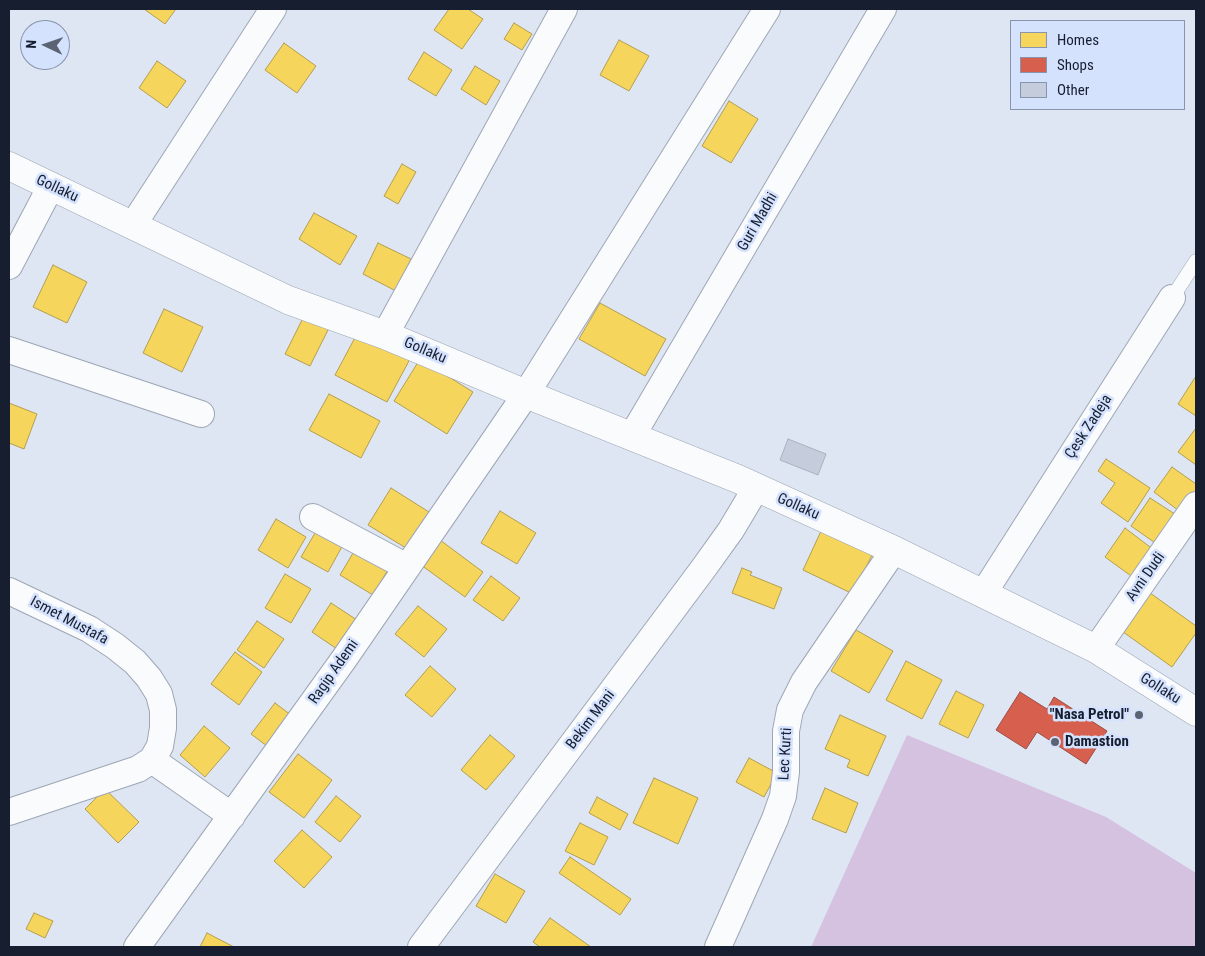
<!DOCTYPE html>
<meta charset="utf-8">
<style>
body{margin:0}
#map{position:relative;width:1205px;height:956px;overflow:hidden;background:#dee6f4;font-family:"Roboto Condensed",sans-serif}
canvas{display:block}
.frame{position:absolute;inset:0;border:10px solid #161e2f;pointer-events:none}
.legend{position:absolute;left:1010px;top:20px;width:175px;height:90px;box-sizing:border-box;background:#d4e2fe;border:1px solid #8894ab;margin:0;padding:6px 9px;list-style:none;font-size:15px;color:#161e2f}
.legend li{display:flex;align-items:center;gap:10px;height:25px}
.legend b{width:25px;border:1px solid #8894ab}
.north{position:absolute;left:20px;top:20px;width:50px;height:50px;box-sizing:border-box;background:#d4e2fe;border:1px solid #8894ab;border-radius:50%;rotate:273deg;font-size:14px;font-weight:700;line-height:20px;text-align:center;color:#161e2f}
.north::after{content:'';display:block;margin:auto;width:18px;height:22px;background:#5c6474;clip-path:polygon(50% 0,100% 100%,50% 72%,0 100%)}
</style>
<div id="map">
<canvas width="1205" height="956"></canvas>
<div class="frame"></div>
<ul class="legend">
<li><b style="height:14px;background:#f6d55c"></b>Homes</li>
<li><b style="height:14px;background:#d6604d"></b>Shops</li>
<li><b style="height:14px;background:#c5cddd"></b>Other</li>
</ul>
<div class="north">N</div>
</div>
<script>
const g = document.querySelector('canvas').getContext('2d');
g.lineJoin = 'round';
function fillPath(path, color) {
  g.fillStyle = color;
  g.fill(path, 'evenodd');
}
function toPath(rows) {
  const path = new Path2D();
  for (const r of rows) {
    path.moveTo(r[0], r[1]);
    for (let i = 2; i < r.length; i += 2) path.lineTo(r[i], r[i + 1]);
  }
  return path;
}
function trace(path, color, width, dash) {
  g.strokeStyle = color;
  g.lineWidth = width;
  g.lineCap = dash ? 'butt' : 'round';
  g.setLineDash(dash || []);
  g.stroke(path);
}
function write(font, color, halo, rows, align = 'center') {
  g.font = font + ' "Roboto Condensed",sans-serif';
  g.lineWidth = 5;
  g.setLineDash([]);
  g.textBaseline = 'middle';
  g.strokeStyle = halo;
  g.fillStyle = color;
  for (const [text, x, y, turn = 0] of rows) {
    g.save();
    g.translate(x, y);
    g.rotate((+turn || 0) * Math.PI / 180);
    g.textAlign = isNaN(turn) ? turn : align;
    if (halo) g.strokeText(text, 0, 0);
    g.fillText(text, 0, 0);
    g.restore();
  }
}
fillPath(toPath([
 [907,735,1106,817,1196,873,1196,947,811,947]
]), '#d5c1e0');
const homes = toPath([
 [144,9,176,9,165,24,144,9],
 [449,9,468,9,483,19,462,49,434,30,449,9],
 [514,23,532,34,522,50,504,39,514,23],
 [619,40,649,56,629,91,600,75,619,40],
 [284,43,316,66,297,93,265,70,284,43],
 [424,52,452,70,436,96,408,79,424,52],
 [157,61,186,81,167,108,139,88,157,61],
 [475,66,500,81,486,105,461,89,475,66],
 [729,101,758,119,731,163,702,146,729,101],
 [402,164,416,172,398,204,384,196,402,164],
 [314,213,357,236,340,265,299,239,314,213],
 [378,243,411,259,396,291,363,274,378,243],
 [53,265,87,282,67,323,33,307,53,265],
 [600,303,666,339,645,376,579,339,600,303],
 [164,309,203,327,182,372,143,353,164,309],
 [304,316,329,328,310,366,285,354,304,316],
 [358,332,410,359,387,402,335,375,358,332],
 [420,359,473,392,447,434,394,401,420,359],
 [1196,376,1196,416,1178,404,1196,376],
 [329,394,380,421,361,458,309,430,329,394],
 [9,403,37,414,24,449,9,443,9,403],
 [1196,428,1196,465,1178,452,1196,428],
 [1106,459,1150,488,1128,522,1101,503,1115,483,1098,471,1106,459],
 [1172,467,1196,484,1196,496,1183,514,1154,492,1172,467],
 [391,488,429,512,406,548,368,525,391,488],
 [1150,498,1181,518,1161,547,1131,526,1150,498],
 [500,511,536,533,517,564,481,543,500,511],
 [276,519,306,537,288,568,258,550,276,519],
 [318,528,344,543,328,572,301,557,318,528],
 [1125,528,1158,553,1138,581,1105,557,1125,528],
 [822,529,873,553,853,594,803,570,822,529],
 [440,540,483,572,465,597,421,565,440,540],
 [356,548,389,568,373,595,340,575,356,548],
 [742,568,752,572,750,575,782,588,774,609,732,593,742,568],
 [285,574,311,589,291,623,265,608,285,574],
 [491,576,520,598,503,621,473,600,491,576],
 [1146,590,1196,626,1196,633,1172,667,1119,629,1146,590],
 [331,603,357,620,337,649,312,632,331,603],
 [418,606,447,629,424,657,395,634,418,606],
 [257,621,284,639,264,668,237,650,257,621],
 [856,630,893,651,869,693,831,671,856,630],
 [235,652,262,672,239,705,211,684,235,652],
 [906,661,942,680,922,719,886,700,906,661],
 [430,666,456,689,432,717,405,695,430,666],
 [956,691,984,705,968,738,939,724,956,691],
 [275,703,295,718,271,749,251,734,275,703],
 [840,715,886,736,868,776,847,767,850,760,825,749,840,715],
 [204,726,230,748,205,777,180,755,204,726],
 [490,735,515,756,486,790,461,770,490,735],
 [298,754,332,780,304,818,269,792,298,754],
 [749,758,777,773,764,797,736,782,749,758],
 [654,778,698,798,678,844,633,823,654,778],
 [825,788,858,803,846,833,812,819,825,788],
 [105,789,139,822,118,843,85,809,105,789],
 [336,796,361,816,340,842,315,822,336,796],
 [597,797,628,814,620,830,589,813,597,797],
 [580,823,608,837,594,865,565,851,580,823],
 [302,830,332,857,304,888,274,861,302,830],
 [570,857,631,899,620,915,559,873,570,857],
 [495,874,525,891,506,923,476,906,495,874],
 [34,913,53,921,45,938,26,929,34,913],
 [550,918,591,947,540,947,533,942,550,918],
 [207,933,234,947,200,947,207,933]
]);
fillPath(homes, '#f6d55c');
trace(homes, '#b39e4e', 1);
const shops = toPath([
 [1020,692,1047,709,1054,697,1107,731,1086,764,1037,732,1026,749,996,730,1020,692]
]);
fillPath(shops, '#d6604d');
trace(shops, '#9c4c44', 1);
const building = toPath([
 [788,439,826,454,818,475,780,460,788,439]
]);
fillPath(building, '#c5cddd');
trace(building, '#a9b1bf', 1);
const lane = toPath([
 [1172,298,1196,261]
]);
const street = toPath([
 [133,225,273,9],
 [9,266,51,186],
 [385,335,564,9],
 [9,350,201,414],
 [632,436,883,9],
 [313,517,407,567],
 [9,591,89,629,115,646,135,662,149,678,159,694,163,710,163,728,160,746,152,760,138,769,9,812],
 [983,594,1172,298],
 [1096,649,1196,505],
 [152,760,232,816],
 [137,947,344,659,496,438,526,394,767,9],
 [421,947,703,569,731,530,756,488],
 [718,947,775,819,783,796,786,772,786,731,790,710,804,682,894,550]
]);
const primary = toPath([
 [9,166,288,300,385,335,526,394,738,479,894,550,1096,649,1196,712]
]);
trace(lane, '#9ea6b4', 15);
trace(street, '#9ea6b4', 28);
trace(primary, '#9ea6b4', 29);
trace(lane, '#fafbfd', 14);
trace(street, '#fafbfd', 26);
trace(primary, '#fafbfd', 28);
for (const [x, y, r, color] of [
 [1139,715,5,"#5c6474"],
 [1055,742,5,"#5c6474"]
]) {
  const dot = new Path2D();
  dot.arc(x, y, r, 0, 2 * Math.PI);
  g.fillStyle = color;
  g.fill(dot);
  trace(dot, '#d4e2fe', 2);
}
write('15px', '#161e2f', '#d4e2fe', [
 ["Gollaku",57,189,25],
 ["Guri Madhi",758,222,-60],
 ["Gollaku",425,351,23],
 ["Çesk Zadeja",1089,427,-57],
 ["Gollaku",798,507,24],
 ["Avni Dudi",1146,577,-55],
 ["Ismet Mustafa",69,621,28],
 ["Ragip Ademi",334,672,-55],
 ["Gollaku",1160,689,32],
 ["Bekim Mani",591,720,-53],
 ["Lec Kurti",786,754,-87]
]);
write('bold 15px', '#161e2f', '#d4e2fe', [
 ["\"Nasa Petrol\"",1129,715],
 ["Damastion",1065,742,"left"]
], 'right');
</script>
